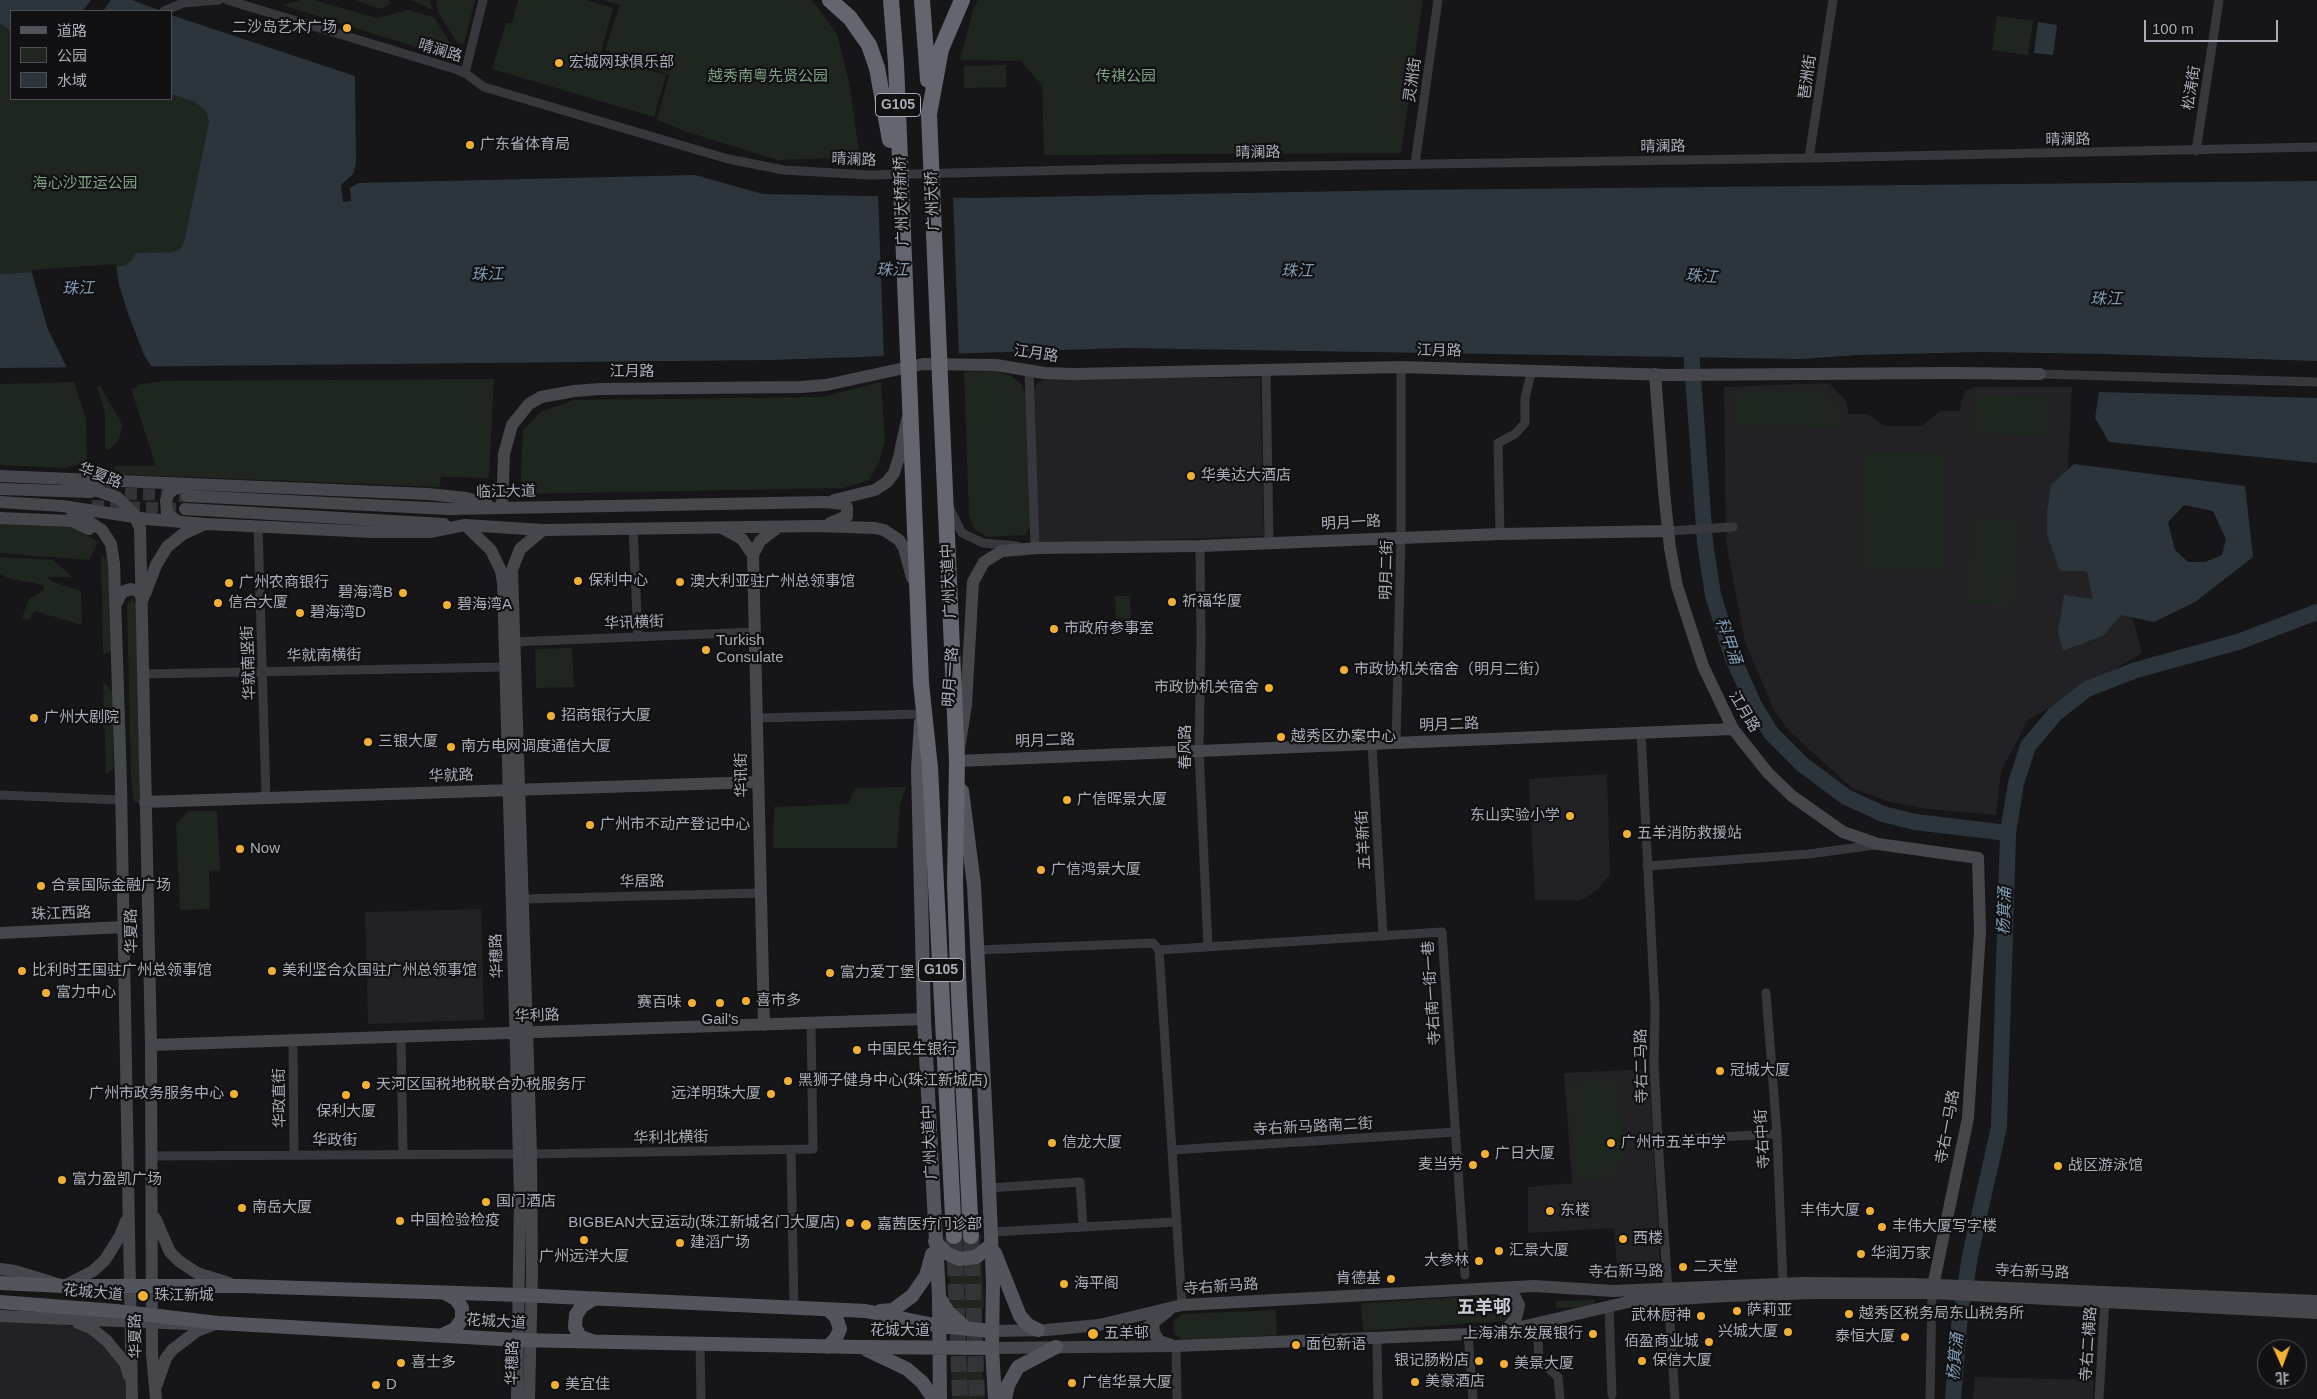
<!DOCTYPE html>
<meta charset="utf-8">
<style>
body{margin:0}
#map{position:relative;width:2317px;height:1399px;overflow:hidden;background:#161618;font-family:Helvetica,"Noto Sans SC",sans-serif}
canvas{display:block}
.legend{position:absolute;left:10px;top:10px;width:162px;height:90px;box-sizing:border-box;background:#111113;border:1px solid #4d4f55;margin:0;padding:6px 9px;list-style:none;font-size:15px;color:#a8adb8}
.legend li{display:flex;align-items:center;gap:10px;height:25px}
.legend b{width:25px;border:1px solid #4d4f55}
.north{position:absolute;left:2257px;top:1339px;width:50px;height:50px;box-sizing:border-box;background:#111113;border:1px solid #4d4f55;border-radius:50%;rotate:178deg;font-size:14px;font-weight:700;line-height:20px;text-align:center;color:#a8adb8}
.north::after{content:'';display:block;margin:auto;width:18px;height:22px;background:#f2b134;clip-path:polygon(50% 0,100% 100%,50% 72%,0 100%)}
.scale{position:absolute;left:2144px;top:20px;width:134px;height:22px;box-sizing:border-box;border:2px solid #a8adb8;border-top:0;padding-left:6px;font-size:15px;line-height:18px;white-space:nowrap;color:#a8adb8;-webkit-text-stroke:4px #111113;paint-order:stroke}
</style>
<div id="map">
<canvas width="2317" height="1399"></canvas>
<ul class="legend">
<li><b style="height:6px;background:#53555c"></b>道路</li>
<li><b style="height:14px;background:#1e261f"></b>公园</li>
<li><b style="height:14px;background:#2c353c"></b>水域</li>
</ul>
<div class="north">北</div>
<div class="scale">100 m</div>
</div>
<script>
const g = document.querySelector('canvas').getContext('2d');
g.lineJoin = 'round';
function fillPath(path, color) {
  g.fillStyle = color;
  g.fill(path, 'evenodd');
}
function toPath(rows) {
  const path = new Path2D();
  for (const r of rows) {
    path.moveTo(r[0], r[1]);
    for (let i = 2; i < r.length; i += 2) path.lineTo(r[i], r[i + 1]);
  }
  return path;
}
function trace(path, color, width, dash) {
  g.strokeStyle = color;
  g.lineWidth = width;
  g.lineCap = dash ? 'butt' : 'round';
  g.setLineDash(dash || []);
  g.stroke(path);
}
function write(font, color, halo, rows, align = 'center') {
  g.font = font + ' Helvetica,"Noto Sans SC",sans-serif';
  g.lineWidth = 4.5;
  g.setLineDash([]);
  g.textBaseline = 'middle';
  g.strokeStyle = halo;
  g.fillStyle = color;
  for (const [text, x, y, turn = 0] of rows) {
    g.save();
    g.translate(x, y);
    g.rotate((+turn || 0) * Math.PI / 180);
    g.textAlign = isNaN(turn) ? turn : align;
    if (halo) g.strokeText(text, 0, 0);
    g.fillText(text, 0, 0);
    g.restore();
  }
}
fillPath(toPath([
 [1047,378,1260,378,1264,536,1039,544,1033,392,1037,383],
 [1829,383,1846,401,1849,414,1868,414,1884,426,1922,426,1940,411,1960,411,1961,400,1966,391,1975,387,2072,387,2068,466,2063,499,2096,563,2132,616,2142,653,2028,720,2001,771,1996,815,1927,809,1887,801,1852,788,1790,732,1775,712,1745,642,1726,542,1724,387],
 [1607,774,1610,875,1597,890,1581,900,1535,900,1529,779],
 [481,909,484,1020,368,1024,365,912],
 [1649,1069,1660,1263,1617,1266,1614,1228,1528,1233,1528,1187,1572,1183,1564,1073],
 [0,1321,62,1324,86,1330,100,1342,119,1363,127,1386,127,1399,0,1399],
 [1975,1377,2094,1380,2093,1399,1973,1399]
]), '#222225');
fillPath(toPath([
 [301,0,313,0,377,18,408,10,434,17,450,43,449,52,445,56,282,5],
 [355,0,389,0,391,4,380,9],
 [410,0,430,0,433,10],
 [436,0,475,0,464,43,458,44,438,12],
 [518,0,586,0,613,8,600,56,666,75,654,117,492,69,506,23,512,23],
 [602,0,812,0,837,34,849,83,860,157,778,160,687,132,657,120,669,75,605,50,620,5],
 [979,0,1423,0,1401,153,1044,155,1042,85,1021,61,960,60,974,7],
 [1997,16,2033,21,2028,55,1992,50],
 [0,24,11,31,11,99,171,99,171,94,195,102,206,111,209,122,184,242,180,249,173,252,135,253,133,259,126,265,117,267,0,274],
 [1006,65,1006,87,964,88,964,66],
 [995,371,1011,376,1021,384,1027,397,1032,522,1025,535,988,537,975,530,969,516,964,372],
 [494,379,489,478,441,477,440,487,114,474,115,466,156,466,131,389,138,387,137,385,162,381],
 [74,382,86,419,87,462,64,468,0,465,0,384],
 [881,382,885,441,879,462,869,480,844,488,520,494,523,430,541,412,574,400,822,397],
 [100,386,123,426,118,441,109,450,105,448,105,412,97,387],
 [1819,391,1839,407,1839,427,1733,424,1733,393],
 [1973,394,2048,396,2047,435,1972,433],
 [1862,452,1947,454,1943,570,1859,568],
 [1972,519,2017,520,2014,606,1970,604],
 [0,522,74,527,98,542,89,560,0,553],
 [101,554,108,561,111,652,103,654],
 [0,557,53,560,72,577,47,577,53,582,81,591,82,625,35,611,28,620,22,618,29,599,44,590,44,585,11,579,0,574],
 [1115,596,1130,596,1131,626,1116,627],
 [132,599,139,607,139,802,134,802,131,775,127,604],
 [572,648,574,687,536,688,535,649],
 [103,682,114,692,113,770,106,774],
 [906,787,900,805,897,848,773,848,774,807,848,804,855,788],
 [188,811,217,811,220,870,209,871,210,909,180,910,176,825],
 [1587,1080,1613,1081,1618,1088,1623,1153,1621,1162,1611,1176,1595,1179,1583,1178,1574,1168,1570,1093,1575,1085],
 [982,1235,980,1246,974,1252,960,1254,946,1247,943,1237],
 [982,1260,984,1308,972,1313,961,1313,951,1308,949,1262],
 [1501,1295,1509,1298,1512,1306,1511,1316,1504,1321,1363,1331,1361,1303],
 [1594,1300,1594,1307,1556,1308,1556,1301],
 [1276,1310,1277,1335,1182,1340,1174,1333,1173,1328,1174,1321,1182,1314],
 [962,1364,982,1366,984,1399,952,1399,952,1367]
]), '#1e261f');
fillPath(toPath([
 [0,0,132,0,161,11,11,11,11,31,0,24],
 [171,15,355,76,356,163,353,174,341,185,343,202,351,201,350,188,358,183,695,175,763,194,975,198,1405,190,2317,181,2317,361,2104,354,1981,352,1856,355,1802,359,1122,348,771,360,0,368,0,274,117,267,126,265,133,259,135,253,173,252,180,249,184,242,209,122,206,111,195,102,171,94],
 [2038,22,2057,25,2053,55,2034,53],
 [2099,392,2317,398,2317,463,2109,442,2095,418],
 [2074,464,2245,486,2253,557,2195,602,2154,622,2121,615,2104,635,2063,651,2058,632,2064,595,2093,599,2087,571,2060,571,2047,535,2047,512,2051,485],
 [2184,505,2213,511,2226,539,2222,555,2205,562,2188,562,2175,550,2168,522]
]), '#2c353c');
fillPath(toPath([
 [91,0,111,0,103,11,83,11],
 [878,194,953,195,959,356,884,359],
 [116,264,119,285,129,316,144,355,153,369,68,370,48,330,31,270]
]), '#161618');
trace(toPath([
 [1690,335,1705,542,1713,595,1732,656,1754,705,1771,733,1803,765,1846,797,1883,814,1915,822,2008,833],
 [1953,1399,1959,1326,1970,1256,1999,1127,2008,833,2016,783,2028,746,2055,714,2087,689,2136,670,2238,642,2317,612]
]), '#2c353c', 16);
trace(toPath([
 [107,493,187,496],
 [92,506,185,509]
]), '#333438', 12, [12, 6]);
trace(toPath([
 [954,1236,960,1399],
 [971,1236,977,1399]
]), '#333438', 16, [16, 8]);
trace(toPath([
 [227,0,458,70,465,73,484,87,728,159,784,170,869,175,1115,169,1809,158,2317,147],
 [164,11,183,3,219,0],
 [465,73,483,0],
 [2196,151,2219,0],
 [1809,158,1833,0],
 [1415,164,1438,0],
 [1266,370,1269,543],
 [1029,371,1035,548,1030,548],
 [2040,374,2317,382],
 [949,507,962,533,983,543,1017,546],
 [258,527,266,798],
 [633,528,638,637],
 [1668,531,1733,527],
 [1500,534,1498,443,1515,434,1525,423,1525,398,1532,369],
 [1200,546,1201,639,1199,750,1208,947],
 [514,642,755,632],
 [143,674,505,667],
 [757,718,922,714],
 [1641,732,1655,1008,1654,1063,1658,1140,1675,1399],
 [1396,743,1401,537,1401,367],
 [1372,744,1383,936],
 [0,795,122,800],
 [1647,866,1809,854,1875,845],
 [523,899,761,893],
 [977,950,1153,943,1159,950,1182,1305],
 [1159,950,1442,932,1465,1275],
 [1766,993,1777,1134,1783,1284],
 [401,1036,403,1155],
 [293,1040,294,1155],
 [1658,1140,1777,1134],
 [791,1150,794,1307],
 [1172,1150,1456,1132],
 [531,1154,813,1149,811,1023],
 [152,1156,519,1154],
 [989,1188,1080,1182,1083,1227],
 [991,1232,1176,1222],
 [1609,1306,1612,1395],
 [1537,1323,1539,1360,1558,1377,1560,1399],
 [1468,1334,1473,1399],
 [1377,1339,1378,1399],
 [700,1344,701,1399],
 [1176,1346,1177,1399],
 [1930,1399,1932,1293],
 [2099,1399,2105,1298]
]), '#37383d', 9);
trace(toPath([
 [1655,374,1664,492,1670,548,1677,586,1703,666,1733,729,1768,773,1792,796,1843,832,1878,844,1978,858,1980,931,1968,1118,1932,1291],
 [0,476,428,494,466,498,487,504],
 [63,479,118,498,133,513,140,528,151,1045,152,1354,156,1399],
 [0,489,91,492],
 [187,496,449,509,825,502,843,504,847,507,847,516,830,523],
 [834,500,875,490,887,482,894,473,899,457,907,420],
 [0,502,62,506,147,519,206,524,372,532,430,532,465,525,543,530,818,526,875,528,884,530,899,540,904,548,912,578],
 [502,508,504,454,512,425,529,404,541,397,574,391,600,389,801,387,826,385,923,364,996,365,1044,373,1074,374,1401,367,1670,375,1950,373,2040,374],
 [185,509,444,524],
 [71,510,102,530,111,544,114,564,121,784,132,1399],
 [0,518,72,521,89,529],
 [178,521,167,514,166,501,168,494,173,490,184,485],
 [465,525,491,550,501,571,503,583,520,1196,517,1399],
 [722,528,742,539,753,555],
 [1668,531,1500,534,1200,546,1038,548,1002,551,984,562,973,582,966,705,957,761,1733,729],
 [145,594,156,565,167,547,183,534,203,525],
 [117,602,122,592,131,589,139,592,143,599],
 [145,802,758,782],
 [0,933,124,927],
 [764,1025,753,555,760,541,777,528],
 [151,1045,924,1019],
 [155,1218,170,1252,179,1261,197,1273,229,1283],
 [0,1269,15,1271,64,1286,93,1271,105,1260,120,1236,126,1221],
 [1499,1289,1515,1297,1519,1305,1516,1318,1504,1331],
 [1168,1311,1149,1326,1153,1324,1154,1332,1159,1341,1171,1345],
 [0,1316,188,1324],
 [78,1323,91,1328,107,1341,125,1363,129,1376],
 [992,1331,1047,1330,1099,1325,1182,1305,1534,1286,1613,1291,1802,1283,1913,1284,2317,1301],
 [992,1348,1176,1346,1468,1334,1504,1331,1628,1302,1727,1296,1815,1293,1932,1293,2317,1313],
 [157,1384,166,1358,172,1350,197,1331,218,1323],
 [529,1399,532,1275,531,1154,512,570,520,549,543,530]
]), '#45474d', 12);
trace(toPath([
 [921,723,918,769,924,1019,939,1296,940,1399],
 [962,791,974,885,988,1163,993,1282,992,1348,995,1399],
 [935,1241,946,1253,959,1259,976,1257,991,1245],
 [995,1253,1020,1316,1028,1325,1038,1330],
 [0,1283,64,1286,241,1286,520,1295,866,1311,939,1326,992,1331],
 [939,1297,948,1312,967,1329],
 [0,1302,116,1311,218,1323,518,1340,859,1347,992,1348],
 [827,1309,836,1317,840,1329,836,1338,828,1347],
 [880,1311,893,1310,912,1296,926,1276,932,1254],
 [442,1335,455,1329,462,1319,462,1308,456,1299,445,1293],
 [592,1341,580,1337,575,1327,576,1315,582,1306,593,1299],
 [867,1350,907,1369,922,1382,934,1399],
 [1005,1399,1008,1385,1018,1367,1056,1347]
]), '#53555c', 14);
trace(toPath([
 [922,0,928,80],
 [929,114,941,49,962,0],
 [941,401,957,761,955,882,958,975,971,1236],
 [910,403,921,683,930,768,954,1236]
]), '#63666e', 16);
trace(toPath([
 [830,0,850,18,869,45,877,68,890,140],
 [891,0,896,63,910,403],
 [929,114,941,401]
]), '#63666e', 16);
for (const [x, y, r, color] of [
 [347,28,5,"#f2b134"],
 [559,63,5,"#f2b134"],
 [470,145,5,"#f2b134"],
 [1191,476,5,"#f2b134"],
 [578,581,5,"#f2b134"],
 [680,582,5,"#f2b134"],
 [229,583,5,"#f2b134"],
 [403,593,5,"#f2b134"],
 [1172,602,5,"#f2b134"],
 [218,603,5,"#f2b134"],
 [447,605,5,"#f2b134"],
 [300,613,5,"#f2b134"],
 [1054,629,5,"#f2b134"],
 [706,650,5,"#f2b134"],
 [1344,670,5,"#f2b134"],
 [1269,688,5,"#f2b134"],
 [551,716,5,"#f2b134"],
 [34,718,5,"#f2b134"],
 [1281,737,5,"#f2b134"],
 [368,742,5,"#f2b134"],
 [451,747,5,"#f2b134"],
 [1067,800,5,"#f2b134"],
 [1570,816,5,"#f2b134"],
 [590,825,5,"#f2b134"],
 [1627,834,5,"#f2b134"],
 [240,849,5,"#f2b134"],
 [1041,870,5,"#f2b134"],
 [41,886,5,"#f2b134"],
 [22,971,5,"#f2b134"],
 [272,971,5,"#f2b134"],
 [830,973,5,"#f2b134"],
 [46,993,5,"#f2b134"],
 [746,1001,5,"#f2b134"],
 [692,1003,5,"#f2b134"],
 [720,1003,5,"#f2b134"],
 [857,1050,5,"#f2b134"],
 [1720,1071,5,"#f2b134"],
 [788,1081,5,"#f2b134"],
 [366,1085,5,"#f2b134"],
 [234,1094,5,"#f2b134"],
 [771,1094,5,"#f2b134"],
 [346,1095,5,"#f2b134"],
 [1052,1143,5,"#f2b134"],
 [1611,1143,5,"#f2b134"],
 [1485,1154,5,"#f2b134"],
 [1473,1165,5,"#f2b134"],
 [2058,1166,5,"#f2b134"],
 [62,1180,5,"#f2b134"],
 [486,1202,5,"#f2b134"],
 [242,1208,5,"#f2b134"],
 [1550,1211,5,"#f2b134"],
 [1870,1211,5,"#f2b134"],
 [400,1221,5,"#f2b134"],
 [850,1223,5,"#f2b134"],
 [866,1225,6,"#f2b134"],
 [1882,1227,5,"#f2b134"],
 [1623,1239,5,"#f2b134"],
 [584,1240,5,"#f2b134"],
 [680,1243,5,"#f2b134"],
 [1499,1251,5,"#f2b134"],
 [1861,1254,5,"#f2b134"],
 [1479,1261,5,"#f2b134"],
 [1683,1267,5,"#f2b134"],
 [1391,1279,5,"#f2b134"],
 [1064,1284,5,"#f2b134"],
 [143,1296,6,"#f2b134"],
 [1737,1311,5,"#f2b134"],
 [1849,1314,5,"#f2b134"],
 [1701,1316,5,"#f2b134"],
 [1788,1332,5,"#f2b134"],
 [1093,1334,6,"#f2b134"],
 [1593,1334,5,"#f2b134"],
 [1905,1337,5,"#f2b134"],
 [1709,1342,5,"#f2b134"],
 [1296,1345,5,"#f2b134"],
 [1479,1361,5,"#f2b134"],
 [1642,1361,5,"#f2b134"],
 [401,1363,5,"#f2b134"],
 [1504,1364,5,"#f2b134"],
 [1415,1382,5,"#f2b134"],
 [1072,1383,5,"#f2b134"],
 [376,1385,5,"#f2b134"],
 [555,1385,5,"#f2b134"]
]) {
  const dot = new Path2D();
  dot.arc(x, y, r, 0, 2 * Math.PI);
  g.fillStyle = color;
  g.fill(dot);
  trace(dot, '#111113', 2);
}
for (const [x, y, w] of [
 [898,105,45],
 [941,970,45]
]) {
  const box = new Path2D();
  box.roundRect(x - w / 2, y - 11.5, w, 23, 4);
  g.fillStyle = '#111113';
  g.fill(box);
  trace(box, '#a8adb8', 1);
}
write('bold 14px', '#a8adb8', null, [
 ["G105",898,105],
 ["G105",941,970]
]);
write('15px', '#a8adb8', '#111113', [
 ["二沙岛艺术广场",337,28,"right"],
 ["宏城网球俱乐部",569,63],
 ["广东省体育局",480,145],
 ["华美达大酒店",1201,476],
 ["保利中心",588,581],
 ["澳大利亚驻广州总领事馆",690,582],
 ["广州农商银行",239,583],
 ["碧海湾B",393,593,"right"],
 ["祈福华厦",1182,602],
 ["信合大厦",228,603],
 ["碧海湾A",457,605],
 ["碧海湾D",310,613],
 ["市政府参事室",1064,629],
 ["Turkish",716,641],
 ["Consulate",716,658],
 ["市政协机关宿舍（明月二街）",1354,670],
 ["市政协机关宿舍",1259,688,"right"],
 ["招商银行大厦",561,716],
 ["广州大剧院",44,718],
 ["越秀区办案中心",1291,737],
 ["三银大厦",378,742],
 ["南方电网调度通信大厦",461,747],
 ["广信晖景大厦",1077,800],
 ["东山实验小学",1560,816,"right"],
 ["广州市不动产登记中心",600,825],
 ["五羊消防救援站",1637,834],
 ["Now",250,849],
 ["广信鸿景大厦",1051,870],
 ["合景国际金融广场",51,886],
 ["比利时王国驻广州总领事馆",32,971],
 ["美利坚合众国驻广州总领事馆",282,971],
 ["富力爱丁堡",840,973],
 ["富力中心",56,993],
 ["喜市多",756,1001],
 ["赛百味",682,1003,"right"],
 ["Gail's",720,1020,"center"],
 ["中国民生银行",867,1050],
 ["冠城大厦",1730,1071],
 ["黑狮子健身中心(珠江新城店)",798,1081],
 ["天河区国税地税联合办税服务厅",376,1085],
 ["广州市政务服务中心",224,1094,"right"],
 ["远洋明珠大厦",761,1094,"right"],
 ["保利大厦",346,1112,"center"],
 ["信龙大厦",1062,1143],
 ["广州市五羊中学",1621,1143],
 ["广日大厦",1495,1154],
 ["麦当劳",1463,1165,"right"],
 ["战区游泳馆",2068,1166],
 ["富力盈凯广场",72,1180],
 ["国门酒店",496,1202],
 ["南岳大厦",252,1208],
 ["东楼",1560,1211],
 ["丰伟大厦",1860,1211,"right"],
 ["中国检验检疫",410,1221],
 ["BIGBEAN大豆运动(珠江新城名门大厦店)",840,1223,"right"],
 ["嘉茜医疗门诊部",877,1225],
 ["丰伟大厦写字楼",1892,1227],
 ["西楼",1633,1239],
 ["建滔广场",690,1243],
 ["汇景大厦",1509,1251],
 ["华润万家",1871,1254],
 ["广州远洋大厦",584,1257,"center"],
 ["大参林",1469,1261,"right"],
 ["二天堂",1693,1267],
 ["肯德基",1381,1279,"right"],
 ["海平阁",1074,1284],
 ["珠江新城",154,1296],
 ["萨莉亚",1747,1311],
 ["越秀区税务局东山税务所",1859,1314],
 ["武林厨神",1691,1316,"right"],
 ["兴城大厦",1778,1332,"right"],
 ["五羊邨",1104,1334],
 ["上海浦东发展银行",1583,1334,"right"],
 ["泰恒大厦",1895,1337,"right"],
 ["佰盈商业城",1699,1342,"right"],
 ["面包新语",1306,1345],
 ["银记肠粉店",1469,1361,"right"],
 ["保信大厦",1652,1361],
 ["喜士多",411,1363],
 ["美景大厦",1514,1364],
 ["美豪酒店",1425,1382],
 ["广信华景大厦",1082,1383],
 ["D",386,1385],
 ["美宜佳",565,1385]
], 'left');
write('15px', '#a8adb8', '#111113', [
 ["晴澜路",440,51,17],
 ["琶洲街",1808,77,-82],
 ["灵洲街",1413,80,-82],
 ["松涛街",2192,88,-81],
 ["晴澜路",2068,140,-1],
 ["晴澜路",1663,147,-1],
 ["晴澜路",1258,153,-1],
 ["晴澜路",854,160,2],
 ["广州大桥新桥",902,201,-92],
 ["广州大桥",933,201,-92],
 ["江月路",1439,351,1],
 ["江月路",1036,354,8],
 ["江月路",632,372],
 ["华夏路",100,476,21],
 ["临江大道",506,492,-1],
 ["明月一路",1351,523,-3],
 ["明月二街",1387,570,-89],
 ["广州大道中",949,581,-93],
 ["华讯横街",634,623,-2],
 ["华就南横街",324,656,-1],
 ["华就南竖街",249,663,-92],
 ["明月一路",951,677,-86],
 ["江月路",1744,712,59],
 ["明月二路",1449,725,-2],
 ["明月二路",1045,741,-2],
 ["春风路",1186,747,-90],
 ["华讯街",742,775,-91],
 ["华就路",451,776,-2],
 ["五羊新街",1364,840,-93],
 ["华居路",642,882,-1],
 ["珠江西路",61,914,-2],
 ["华夏路",132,931,-91],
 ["华穗路",497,956,-92],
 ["寺右南一街一巷",1432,993,-94],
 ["华利路",537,1016,-2],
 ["寺右二马路",1642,1066,-91],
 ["华政直街",280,1098,-91],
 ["寺右新马路南二街",1313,1127,-3],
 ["寺右一马路",1948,1127,-80],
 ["华利北横街",671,1138,-1],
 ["寺右中街",1763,1139,-93],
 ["华政街",335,1141],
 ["广州大道中",930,1142,-93],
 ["寺右新马路",1626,1272,-1],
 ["寺右新马路",2032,1272,2],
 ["寺右新马路",1221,1287,-4],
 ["花城大道",93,1293,5],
 ["花城大道",496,1322,3],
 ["花城大道",900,1331],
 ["华夏路",136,1336,-91],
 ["寺右二横路",2089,1344,-86],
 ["华穗路",513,1363,-89]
]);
write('15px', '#7fa381', '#111113', [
 ["越秀南粤先贤公园",768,77],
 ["传祺公园",1126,77],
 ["海心沙亚运公园",85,184]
]);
write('italic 16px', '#7f9bb3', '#111113', [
 ["珠江",892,271],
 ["珠江",1297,272],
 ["珠江",487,275,-2],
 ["珠江",1701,277,4],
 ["珠江",78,289,-2],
 ["珠江",2106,300],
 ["科甲涌",1728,641,71],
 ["杨箕涌",2005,911,-88],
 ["杨箕涌",1956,1357,-85]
]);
write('bold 18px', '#c9ccd4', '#111113', [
 ["五羊邨",1484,1308]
]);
</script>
